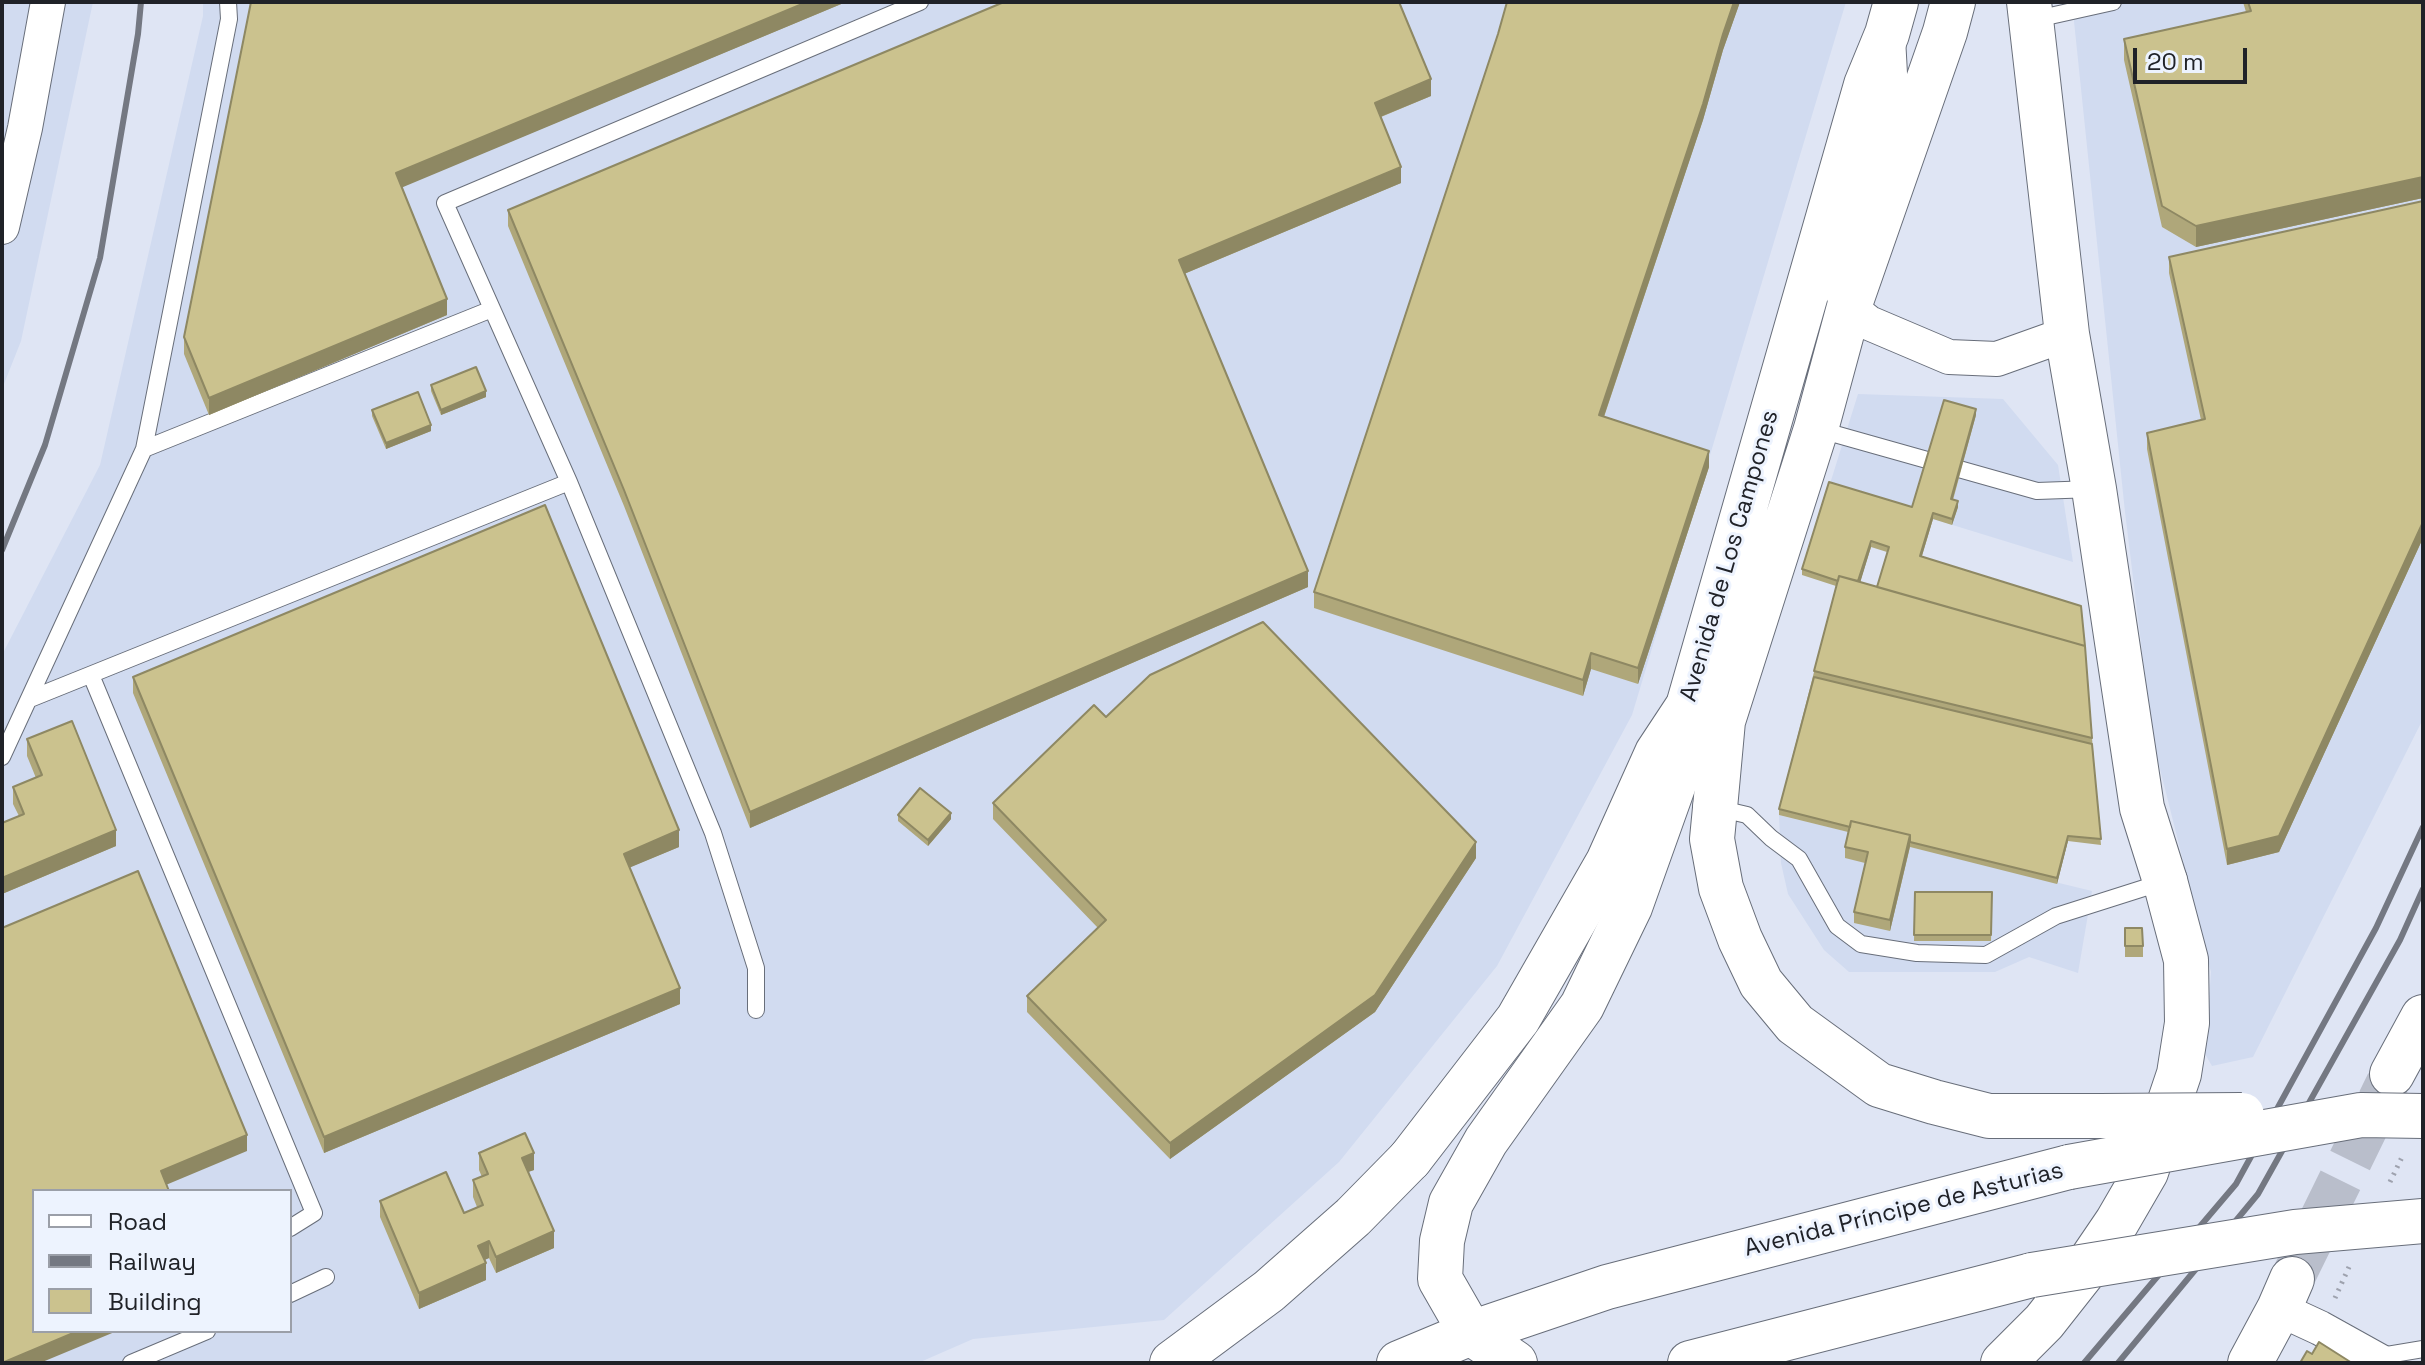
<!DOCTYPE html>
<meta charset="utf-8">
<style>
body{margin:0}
#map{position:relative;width:2425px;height:1365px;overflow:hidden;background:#dfe5f4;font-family:"Space Grotesk",sans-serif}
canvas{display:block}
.frame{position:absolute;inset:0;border:4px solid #202228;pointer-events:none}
.legend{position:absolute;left:32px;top:1189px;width:260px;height:144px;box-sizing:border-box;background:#edf3fe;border:2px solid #9b9fa8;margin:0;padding:10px 14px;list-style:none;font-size:24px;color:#202228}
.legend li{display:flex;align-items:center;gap:16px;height:40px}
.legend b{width:40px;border:2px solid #9b9fa8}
.scale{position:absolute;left:2133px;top:48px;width:114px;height:36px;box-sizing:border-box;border:4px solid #202228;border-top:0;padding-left:10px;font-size:24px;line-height:28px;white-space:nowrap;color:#202228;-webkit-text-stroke:6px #edf3fe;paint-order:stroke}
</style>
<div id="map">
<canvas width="2425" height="1365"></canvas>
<div class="frame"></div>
<ul class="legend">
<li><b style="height:10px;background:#fff"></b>Road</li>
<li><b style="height:10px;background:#747882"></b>Railway</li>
<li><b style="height:22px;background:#cbc28e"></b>Building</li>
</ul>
<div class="scale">20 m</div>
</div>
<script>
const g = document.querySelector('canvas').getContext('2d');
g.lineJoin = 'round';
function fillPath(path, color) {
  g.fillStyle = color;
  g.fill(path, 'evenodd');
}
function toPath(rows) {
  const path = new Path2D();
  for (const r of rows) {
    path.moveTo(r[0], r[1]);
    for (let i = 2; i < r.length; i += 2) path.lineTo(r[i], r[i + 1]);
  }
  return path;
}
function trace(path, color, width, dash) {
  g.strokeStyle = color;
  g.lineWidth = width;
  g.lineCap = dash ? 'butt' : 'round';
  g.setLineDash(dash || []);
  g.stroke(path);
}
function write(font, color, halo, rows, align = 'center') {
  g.font = font + ' "Space Grotesk",sans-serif';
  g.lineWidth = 6;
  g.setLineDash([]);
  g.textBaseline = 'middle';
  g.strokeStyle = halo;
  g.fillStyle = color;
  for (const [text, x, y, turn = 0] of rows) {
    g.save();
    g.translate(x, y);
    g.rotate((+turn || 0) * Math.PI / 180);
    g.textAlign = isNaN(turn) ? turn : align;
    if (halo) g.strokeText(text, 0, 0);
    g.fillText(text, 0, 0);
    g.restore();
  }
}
fillPath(toPath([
 [2,2,93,2,21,341,2,389],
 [203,2,1846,2,1632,715,1497,966,1339,1162,1164,1320,973,1339,918,1363,2,1363,2,655,100,465,203,16],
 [34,1191,290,1191,290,1331,34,1331],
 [2072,2,2423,2,2423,719,2253,1057,2212,1066,2205,1054,2211,972,2153,741,2125,512],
 [1858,394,2003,399,2058,465,2073,562,1829,487],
 [1779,815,2092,891,2078,973,2029,957,1995,972,1849,972,1824,950,1788,894,1781,863]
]), '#d1dbf0');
trace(toPath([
 [2292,1279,2388,1083]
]), '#b9becb', 44, [44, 22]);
const lane = toPath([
 [2032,20,2113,2],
 [1817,429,2037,491,2093,489],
 [144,449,492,309],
 [91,675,314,1213,290,1228],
 [30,699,569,482],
 [2,757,144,449,229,19,228,2],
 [1717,808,1747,815,1771,838,1799,859,1837,926,1861,944,1917,953,1986,955,2056,916,2163,882],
 [756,1010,756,968,713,833,569,482,445,203,920,2],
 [290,1294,326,1277],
 [2375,1357,2423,1349],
 [131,1363,207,1331]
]);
const street = toPath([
 [1888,38,1891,92,1836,278,1849,307,1869,323,1949,357,1997,359,2067,334],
 [2,227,25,128,48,2],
 [2279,1309,2320,1328,2383,1363]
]);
const secondary = toPath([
 [2029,2,2067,334,2094,489,2142,808,2165,881],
 [1715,808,1723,721,1816,429,1849,307,1945,32,1953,2],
 [2392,1074,2423,1017],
 [1410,1159,1518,1019,1608,862,1657,753,1688,706,1866,85,1887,34,1896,2],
 [2250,1363,2279,1309,2292,1279]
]);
const highway = toPath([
 [1715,808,1712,839,1721,888,1740,939,1761,983,1795,1024,1879,1085,1934,1102,1989,1116,2100,1116],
 [1172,1363,1269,1291,1353,1217,1410,1159],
 [1399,1363,1471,1333,1607,1287,2069,1167],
 [1515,1363,1471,1333,1440,1279,1442,1241,1451,1203,1486,1141,1582,1006,1630,907,1685,753,1688,706],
 [1690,1363,2032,1275],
 [2003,1363,2044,1322,2081,1275,2117,1222,2146,1172,2179,1074,2187,1023,2186,960,2165,881]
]);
trace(lane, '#686e7a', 18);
trace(street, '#686e7a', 36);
trace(secondary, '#686e7a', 46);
trace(highway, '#686e7a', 46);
trace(toPath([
 [2390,1182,2403,1155],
 [2335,1298,2349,1267]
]), '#9ea2ae', 5, [2, 6]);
trace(lane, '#fff', 16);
trace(street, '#fff', 34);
trace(secondary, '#fff', 44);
trace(highway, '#fff', 44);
trace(toPath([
 [2,550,45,445,100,258,138,34,141,2],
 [2084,1363,2236,1184,2376,928,2423,827],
 [2118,1363,2258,1194,2400,940,2423,889]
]), '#747882', 6);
const highwayBridge = toPath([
 [2100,1116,2242,1115],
 [2069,1167,2361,1115,2423,1116],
 [2032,1275,2295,1232,2423,1221]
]);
trace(highwayBridge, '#686e7a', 46, []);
trace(highwayBridge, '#fff', 44);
fillPath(toPath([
 [251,2,846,2,401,187,447,315,209,415,184,354,184,337],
 [1507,2,1740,2,1723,50,1703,120,1604,417,1709,467,1638,684,1591,669,1583,696,1314,608,1314,592,1498,34],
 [2243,2,2423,2,2423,198,2196,247,2162,227,2124,60,2124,39,2246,12],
 [1431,96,1381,117,1401,183,1184,274,1308,587,750,828,624,506,508,226,508,210],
 [2423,201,2423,538,2279,852,2227,865,2147,449,2147,433,2201,420,2169,273,2169,257],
 [431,385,486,397,441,415,431,391],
 [372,410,431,431,386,449,372,416],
 [1976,415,1953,500,1958,507,1952,525,1933,519,1922,556,2092,738,2101,845,2068,841,2057,884,1910,847,1890,931,1854,923,1854,912,1865,863,1845,858,1845,847,1848,832,1779,815,1779,809,1836,586,1802,575,1802,569,1912,507],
 [1871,547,1887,552,1877,587,1860,582],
 [133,677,679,847,630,867,680,1004,324,1153,133,693],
 [1106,717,1476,858,1375,1012,1170,1159,1027,1012,1027,996,1098,928,993,819,993,803],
 [27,739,116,846,2,894,2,823,19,816,13,804,13,787,36,778,27,756],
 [898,815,951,819,928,846,898,821],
 [1915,892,1992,892,1991,941,1914,941],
 [2125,928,2143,946,2143,957,2125,957],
 [479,1153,534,1170,528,1172,554,1248,496,1273,489,1258,484,1260,486,1280,419,1309,380,1217,380,1201,464,1213,477,1207,473,1197,473,1180,482,1177,479,1170]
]), '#afa77a');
fillPath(toPath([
 [807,2,846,2,396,190,396,173],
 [1734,2,1740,2,1723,50,1703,120,1599,431,1599,415],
 [1431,79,1431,96,1375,119,1375,103],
 [1401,167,1401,183,1179,276,1179,260],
 [2423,177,2423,198,2196,247,2196,226],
 [447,299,447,315,209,415,209,398],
 [486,391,486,397,441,415,441,410],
 [1976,409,1976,415,1951,505,1951,499],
 [431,425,431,431,386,449,386,443],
 [1709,451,1709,467,1638,684,1638,668],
 [1958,501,1958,507,1952,525,1952,519],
 [1933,513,1933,519,1920,562,1920,556],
 [2423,522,2423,538,2279,852,2227,865,2227,849],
 [1871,541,1871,547,1857,593,1857,587],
 [1308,571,1308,587,750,828,750,812],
 [1591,653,1591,669,1583,696,1583,680],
 [951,813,951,819,928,846,928,840],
 [116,830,116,846,2,894,2,878],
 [679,830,679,847,624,870,624,854],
 [1910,835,1910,846,1890,931,1890,920],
 [2068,836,2068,841,2057,884,2057,878],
 [1476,842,1476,858,1375,1012,1170,1159,1170,1143],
 [680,988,680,1004,324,1153,324,1137],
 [247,1135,247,1151,161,1187,161,1171],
 [534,1153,534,1170,522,1174,522,1158],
 [554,1231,554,1248,496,1273,496,1257],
 [489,1241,489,1258,478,1263,478,1246],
 [486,1263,486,1280,419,1309,419,1293],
 [78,1331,117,1331,40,1363,2,1363]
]), '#8e8863');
const building = toPath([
 [251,2,807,2,396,173,447,299,209,398,184,337,251,2],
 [1004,2,1399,2,1431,79,1375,103,1401,167,1179,260,1308,571,750,812,624,490,508,210,1004,2],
 [1507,2,1734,2,1723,34,1703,104,1599,415,1709,451,1638,668,1591,653,1583,680,1314,592,1498,34,1507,2],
 [2248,2,2423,2,2423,177,2196,226,2162,206,2124,39,2251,11,2248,2],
 [2423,201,2423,522,2279,836,2227,849,2147,433,2205,419,2169,257,2423,201],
 [476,367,486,391,441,410,431,385,476,367],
 [418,392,431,425,386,443,372,410,418,392],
 [1944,400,1976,409,1951,499,1958,501,1952,519,1933,513,1920,556,2081,606,2085,646,1877,587,1889,547,1871,541,1858,581,1839,576,1838,581,1802,569,1829,482,1912,507,1944,400],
 [545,505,679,830,624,854,680,988,324,1137,133,677,545,505],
 [1839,576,2085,646,2092,738,1814,671,1839,576],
 [1263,622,1476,842,1375,995,1170,1143,1027,996,1106,920,993,803,1094,705,1106,717,1150,675,1263,622],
 [1814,677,2092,744,2101,839,2068,836,2057,878,1910,842,1910,835,1851,821,1850,827,1779,809,1814,677],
 [72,721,116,830,2,878,2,823,24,814,13,787,42,775,27,739,72,721],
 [920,788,951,813,928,840,898,815,920,788],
 [1851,821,1910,835,1890,920,1854,912,1868,852,1845,847,1851,821],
 [138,871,247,1135,161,1171,169,1191,34,1191,34,1331,78,1331,2,1363,2,928,138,871],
 [1915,892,1992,892,1991,935,1914,935,1915,892],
 [2125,928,2142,928,2143,946,2125,946,2125,928],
 [525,1133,534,1153,522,1158,554,1231,496,1257,489,1241,478,1246,486,1263,419,1293,380,1201,446,1172,464,1213,483,1205,473,1180,488,1174,479,1153,525,1133],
 [2319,1342,2352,1363,2300,1363,2307,1351,2312,1354,2319,1342]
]);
fillPath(building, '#cbc28e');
trace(building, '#8e8863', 2);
write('24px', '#202228', '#edf3fe', [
 ["Avenida de Los Campones",1730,556,-74],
 ["Avenida Príncipe de Asturias",1904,1210,-14]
]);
</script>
